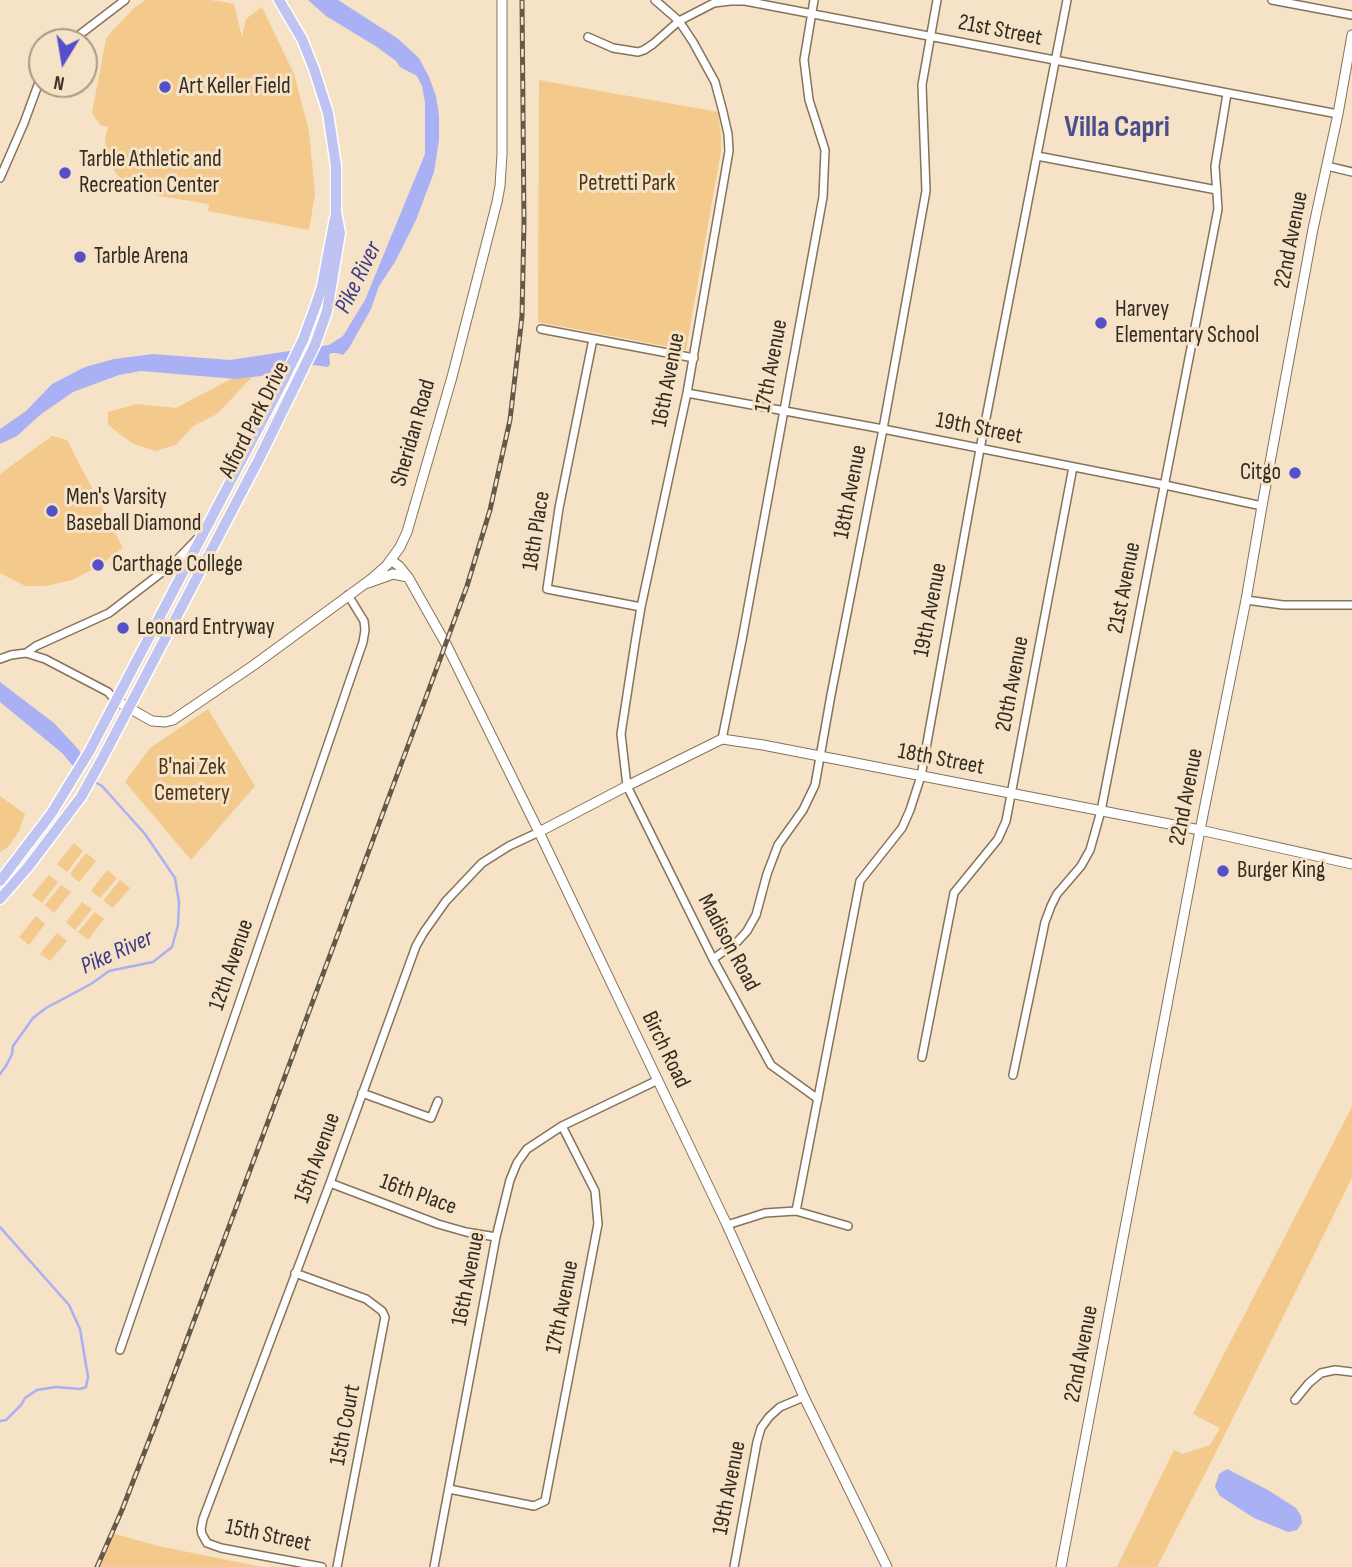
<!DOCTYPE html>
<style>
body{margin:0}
#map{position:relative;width:1352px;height:1567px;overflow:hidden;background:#f6e2c6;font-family:"Sofia Sans Condensed",sans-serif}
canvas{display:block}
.north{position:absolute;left:28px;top:28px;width:70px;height:70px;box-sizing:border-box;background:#f6e2c6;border:2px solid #a89984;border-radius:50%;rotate:191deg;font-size:19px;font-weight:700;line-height:28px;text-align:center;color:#332c21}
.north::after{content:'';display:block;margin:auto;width:24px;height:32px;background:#5550c7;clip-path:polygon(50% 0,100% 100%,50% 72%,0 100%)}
</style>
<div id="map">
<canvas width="1352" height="1567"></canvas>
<div class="north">N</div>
</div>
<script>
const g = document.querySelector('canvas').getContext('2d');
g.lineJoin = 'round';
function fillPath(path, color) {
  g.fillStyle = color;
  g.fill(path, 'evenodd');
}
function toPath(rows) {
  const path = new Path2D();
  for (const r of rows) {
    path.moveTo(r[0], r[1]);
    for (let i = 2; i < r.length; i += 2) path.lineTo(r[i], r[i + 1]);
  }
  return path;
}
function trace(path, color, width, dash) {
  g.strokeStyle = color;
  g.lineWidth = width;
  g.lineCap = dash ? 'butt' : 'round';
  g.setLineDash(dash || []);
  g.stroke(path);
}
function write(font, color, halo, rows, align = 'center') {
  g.font = font + ' "Sofia Sans Condensed",sans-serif';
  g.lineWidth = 6;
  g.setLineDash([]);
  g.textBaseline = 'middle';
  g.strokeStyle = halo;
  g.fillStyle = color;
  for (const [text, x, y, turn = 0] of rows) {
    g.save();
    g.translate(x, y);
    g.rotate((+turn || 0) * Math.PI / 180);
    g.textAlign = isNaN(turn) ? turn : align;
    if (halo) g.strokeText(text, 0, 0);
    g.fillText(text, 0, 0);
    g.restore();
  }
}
fillPath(toPath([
 [146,0,211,0,234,4,242,37,246,19,262,7,294,74,309,131,315,194,309,230,208,211,209,204,129,191,116,173,108,161,106,151,105,140,108,127,100,125,92,113,106,39,112,31,135,7],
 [539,80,718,112,721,134,721,151,686,350,538,322],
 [252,377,217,414,193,426,176,445,155,451,132,443,108,425,108,412,137,404,176,408,231,379],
 [52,436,67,440,123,548,99,566,72,580,46,586,25,586,0,573,0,474],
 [208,709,255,786,191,860,125,782,150,748],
 [0,796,25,814,19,831,8,847,0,852],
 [74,843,83,851,67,872,57,864],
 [86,853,96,861,79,882,70,874],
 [107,870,117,878,100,898,91,891],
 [49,875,58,882,42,903,32,895],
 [120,880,130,888,113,908,103,901],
 [61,885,71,892,54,913,45,905],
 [82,902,92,909,75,930,66,922],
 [95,912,104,919,88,940,78,932],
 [36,916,45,924,29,945,19,937],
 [57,933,67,941,50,961,40,954],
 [1352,1107,1352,1178,1212,1460,1157,1567,1117,1567,1174,1450,1183,1454,1210,1445,1220,1428,1193,1414],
 [112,1533,158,1546,262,1567,97,1567]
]), '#f3c98c');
fillPath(toPath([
 [308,0,338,0,397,38,419,58,429,77,436,96,439,116,439,140,434,172,416,220,395,262,379,286,371,309,349,348,343,355,337,353,331,353,329,355,330,364,328,367,314,365,284,368,261,376,236,379,141,371,119,375,73,392,40,415,17,436,0,444,0,429,26,411,52,384,85,367,114,359,153,354,230,360,329,345,343,336,365,300,425,154,425,103,422,86,417,76,400,67,396,61,377,47,326,16],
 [0,682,54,723,79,750,81,754,74,767,62,753,0,702],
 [1227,1469,1268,1490,1296,1508,1301,1516,1302,1523,1297,1530,1288,1532,1254,1518,1220,1496,1215,1487,1219,1474]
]), '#a9b0f4');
trace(toPath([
 [0,1074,6,1066,12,1054,13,1046,33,1018,46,1008,91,984,109,971,153,962,172,947,178,925,179,902,175,878,145,834,102,786,95,782],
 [0,1227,69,1305,80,1329,88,1377,86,1387,80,1389,56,1387,37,1390,25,1398,21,1405,6,1420,0,1421]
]), '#a9b0f4', 2.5);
const minor = toPath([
 [655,0,679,21,693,42,715,82,723,112,728,134,729,151,687,393,641,607,635,643,621,734,627,786,713,959,771,1065,818,1099],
 [1272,0,1352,15],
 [588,37,613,48,638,52,644,50,653,44,679,21,714,3,730,1,745,1,1338,114],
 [70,42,125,0],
 [1037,156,1217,190],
 [1327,166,1352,172],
 [0,178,24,123,42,74],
 [541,329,694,358],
 [593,339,559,508,547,589,641,607],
 [687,393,883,429,1165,485,1262,506],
 [1246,600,1283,605,1352,605],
 [26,653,45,659,108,692,115,700],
 [0,659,11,655,26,653,36,646,109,613,174,563,197,539],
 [722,739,742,640,823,197,825,150,809,100,804,60,814,0],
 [713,959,738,941,747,931,756,915,767,874,778,845,803,810,815,785,831,695,883,429,926,191,922,85,937,0],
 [922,1057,954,893,998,839,1006,821,1073,467],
 [1013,1075,1045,922,1051,906,1057,894,1081,866,1090,850,1101,811,1218,209,1215,166,1227,94],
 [362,1093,431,1118,438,1101],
 [330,1183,438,1224,466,1232,496,1237],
 [796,1211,860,881,902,828,910,810,921,776,980,449,1067,0],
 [727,1225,765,1213,796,1211,848,1226],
 [295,1273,366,1299,382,1311,385,1317,337,1567],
 [120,1350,363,642,365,630,364,621,348,595],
 [1295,1400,1309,1383,1321,1373,1335,1370,1352,1372],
 [449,1489,534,1506,545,1501,598,1224,595,1191,562,1126],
 [322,1567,221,1548,207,1543,202,1534,201,1529,203,1519,330,1183,416,946,424,932,446,901,482,863,509,846,539,832],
 [434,1567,496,1237,510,1180,517,1163,527,1149,562,1126,658,1080],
 [734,1567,757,1442,761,1428,769,1417,780,1407,804,1397]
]);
const tertiary = toPath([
 [391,560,399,566,408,577,446,644,539,832,727,1225,804,1397,887,1567],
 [368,583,393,574,408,577],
 [115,700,152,721,165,722,173,720,254,665,370,580,387,565,400,547,407,532,452,377,497,202,500,186,502,154,502,0],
 [539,832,627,786,722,739,763,745,1200,830,1352,864],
 [1061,1567,1200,830,1246,600,1262,506,1313,229,1338,114,1352,35]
]);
const primary = toPath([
 [0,881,51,814,89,752,283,381,303,340,317,302,322,286,335,218],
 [0,899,28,867,81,797,101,761,259,459,315,345,327,311,340,233,336,212,336,166,328,113,314,69,302,39,279,0]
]);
trace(minor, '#85735a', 10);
trace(tertiary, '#85735a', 11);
trace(primary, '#fff', 13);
trace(minor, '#fff', 7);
trace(tertiary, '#fff', 9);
trace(primary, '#bfc3f1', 10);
const rail = toPath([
 [97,1567,122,1510,157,1420,425,700,467,586,490,510,510,420,522,316,524,222,522,0]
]);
trace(rail, '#635949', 5);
trace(rail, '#f6e2c6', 2.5, [8]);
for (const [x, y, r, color] of [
 [165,87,7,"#5550c7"],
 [65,173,7,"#5550c7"],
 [80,257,7,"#5550c7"],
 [1101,323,7,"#5550c7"],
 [1295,473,7,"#5550c7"],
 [52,511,7,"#5550c7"],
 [98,565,7,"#5550c7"],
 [123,628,7,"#5550c7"],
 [1223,871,7,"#5550c7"]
]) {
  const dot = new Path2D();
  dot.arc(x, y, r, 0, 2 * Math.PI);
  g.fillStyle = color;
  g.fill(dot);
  trace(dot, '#f6e2c6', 2.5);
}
write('23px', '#332c21', '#f6e2c6', [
 ["21st Street",1000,31,11],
 ["22nd Avenue",1292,240,-79],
 ["17th Avenue",772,366,-79],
 ["16th Avenue",669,380,-79],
 ["Alford Park Drive",255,420,-63],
 ["19th Street",979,429,11],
 ["Sheridan Road",414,433,-74],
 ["18th Avenue",851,492,-79],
 ["18th Place",537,531,-81],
 ["21st Avenue",1125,588,-79],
 ["19th Avenue",931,610,-79],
 ["20th Avenue",1013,684,-79],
 ["18th Street",941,760,11],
 ["22nd Avenue",1187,797,-79],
 ["Madison Road",728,943,62],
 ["12th Avenue",232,965,-71],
 ["Birch Road",665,1050,64],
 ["15th Avenue",318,1158,-70],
 ["16th Place",418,1195,20],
 ["16th Avenue",469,1279,-79],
 ["17th Avenue",563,1307,-79],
 ["22nd Avenue",1082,1354,-79],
 ["15th Court",346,1425,-79],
 ["19th Avenue",730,1488,-79],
 ["15th Street",268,1536,12]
]);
write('23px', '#332c21', '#f6e2c6', [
 ["Art Keller Field",179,87],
 ["Tarble Athletic and",79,160],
 ["Recreation Center",79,186],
 ["Tarble Arena",94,257],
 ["Harvey",1115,310],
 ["Elementary School",1115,336],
 ["Citgo",1281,473,"right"],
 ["Men's Varsity",66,498],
 ["Baseball Diamond",66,524],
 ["Carthage College",112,565],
 ["Leonard Entryway",137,628],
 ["Burger King",1237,871]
], 'left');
write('23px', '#493619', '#f6e2c6', [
 ["Petretti Park",627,184],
 ["B'nai Zek",192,768],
 ["Cemetery",192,794]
]);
write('italic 24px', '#3c3b8a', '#f6e2c6', [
 ["Pike River",359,278,-64],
 ["Pike River",117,953,-24]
]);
write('bold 30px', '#4b4e8c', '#f6e2c6', [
 ["Villa Capri",1117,128]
]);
</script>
